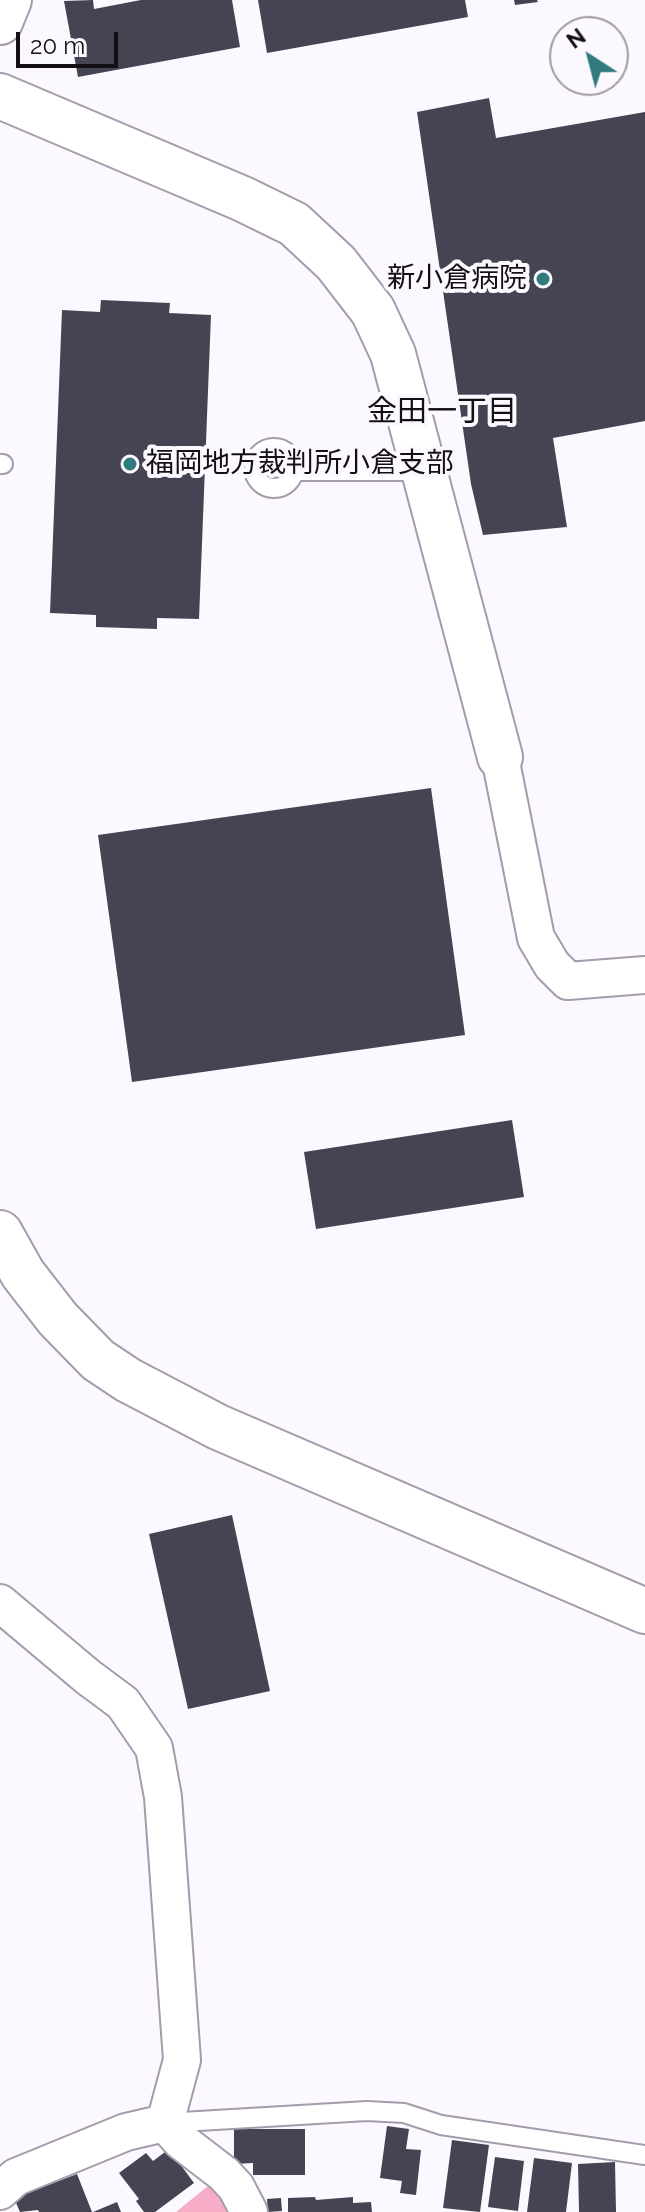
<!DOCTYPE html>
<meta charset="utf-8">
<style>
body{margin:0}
#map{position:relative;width:645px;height:2212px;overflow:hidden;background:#fcf8ff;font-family:Raleway,sans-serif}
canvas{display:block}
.north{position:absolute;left:549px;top:16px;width:80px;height:80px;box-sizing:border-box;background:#fcf8ff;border:2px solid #9f9ba1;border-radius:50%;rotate:324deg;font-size:22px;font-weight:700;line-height:32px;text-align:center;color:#130f15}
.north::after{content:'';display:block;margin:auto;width:28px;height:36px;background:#317b7e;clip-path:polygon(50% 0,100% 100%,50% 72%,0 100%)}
.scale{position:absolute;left:16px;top:32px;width:102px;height:36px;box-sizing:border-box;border:4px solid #130f15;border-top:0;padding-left:10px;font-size:24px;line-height:28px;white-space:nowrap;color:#130f15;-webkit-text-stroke:6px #fcf8ff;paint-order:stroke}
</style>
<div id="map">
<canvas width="645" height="2212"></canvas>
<div class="north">N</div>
<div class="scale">20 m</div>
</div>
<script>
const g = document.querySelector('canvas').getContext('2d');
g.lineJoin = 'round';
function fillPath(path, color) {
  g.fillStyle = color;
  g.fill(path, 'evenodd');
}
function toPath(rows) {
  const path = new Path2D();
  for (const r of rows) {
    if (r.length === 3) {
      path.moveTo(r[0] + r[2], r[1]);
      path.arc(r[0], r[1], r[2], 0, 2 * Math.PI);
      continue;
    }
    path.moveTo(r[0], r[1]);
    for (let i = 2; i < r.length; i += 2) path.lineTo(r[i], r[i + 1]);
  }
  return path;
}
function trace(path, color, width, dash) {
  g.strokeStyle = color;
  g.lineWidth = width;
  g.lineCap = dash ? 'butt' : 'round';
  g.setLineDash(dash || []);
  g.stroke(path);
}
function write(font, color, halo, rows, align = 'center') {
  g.font = font + ' Raleway,"Noto Sans JP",sans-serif';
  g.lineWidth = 8;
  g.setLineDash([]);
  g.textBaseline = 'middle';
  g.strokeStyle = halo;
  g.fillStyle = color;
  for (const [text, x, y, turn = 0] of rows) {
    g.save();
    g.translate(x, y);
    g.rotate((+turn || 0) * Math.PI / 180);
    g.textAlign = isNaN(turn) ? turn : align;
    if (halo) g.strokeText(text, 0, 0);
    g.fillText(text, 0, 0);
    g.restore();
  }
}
fillPath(toPath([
 [214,2181,243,2212,176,2212]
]), '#f7adc7');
fillPath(toPath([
 [93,0,94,9,141,0,232,0,240,47,78,77,64,1],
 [258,0,465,0,468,17,267,53],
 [514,0,537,0,538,2,515,5],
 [489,98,496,138,645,112,645,421,553,438,567,527,483,535,471,484,417,112],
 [101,300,170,303,169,313,211,315,199,619,157,618,157,629,96,627,96,615,50,613,62,310,100,312],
 [431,788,465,1035,132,1082,98,835],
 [512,1120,524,1197,316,1229,304,1152],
 [232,1515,270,1691,188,1709,149,1534],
 [387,2126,409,2129,406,2149,421,2150,416,2195,400,2193,402,2181,380,2178],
 [234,2129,305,2129,305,2175,253,2175,253,2163,234,2164],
 [452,2140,489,2145,480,2212,443,2208],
 [169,2149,194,2183,155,2212,144,2212,136,2201,139,2199,119,2173,146,2153,153,2161],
 [495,2157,524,2161,518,2211,488,2207],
 [534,2158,572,2163,566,2212,527,2212],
 [615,2162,616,2212,579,2212,578,2164],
 [77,2174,92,2212,39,2212,38,2210,20,2212,14,2198],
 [315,2197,316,2200,353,2197,353,2203,371,2202,372,2212,288,2212,288,2198],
 [281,2198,282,2211,268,2212,267,2199],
 [117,2202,121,2212,93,2212]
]), '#454453');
const lane = toPath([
 [274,468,20],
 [0,464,3,464],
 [293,471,423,471],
 [165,2123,367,2111,404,2113,441,2125,645,2155]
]);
const street = toPath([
 [500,757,536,938,552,965,568,981,645,975],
 [0,1603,88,1677,123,1703,154,1748,163,1797,182,2060,165,2123],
 [165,2123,181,2141,224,2174,236,2187,249,2212],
 [0,2191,16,2177,126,2132,165,2123]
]);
const secondary = toPath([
 [0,22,9,0],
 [0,96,243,199,294,224,336,263,373,311,393,354,500,757],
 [0,1233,23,1274,58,1319,98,1360,128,1380,218,1427,645,1611]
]);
trace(lane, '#a49bab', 22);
trace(street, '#a49bab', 40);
trace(secondary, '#a49bab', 48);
trace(lane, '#fff', 18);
trace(street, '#fff', 36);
trace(secondary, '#fff', 44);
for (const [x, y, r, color] of [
 [543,279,8,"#317b7e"],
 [130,464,8,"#317b7e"]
]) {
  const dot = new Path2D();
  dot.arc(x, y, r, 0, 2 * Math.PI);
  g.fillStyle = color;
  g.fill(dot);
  trace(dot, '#fcf8ff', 3);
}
write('28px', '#130f15', '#fcf8ff', [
 ["新小倉病院",527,279],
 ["福岡地方裁判所小倉支部",146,464,"left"]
], 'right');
write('30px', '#130f15', '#fcf8ff', [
 ["金田一丁目",442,412]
]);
</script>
